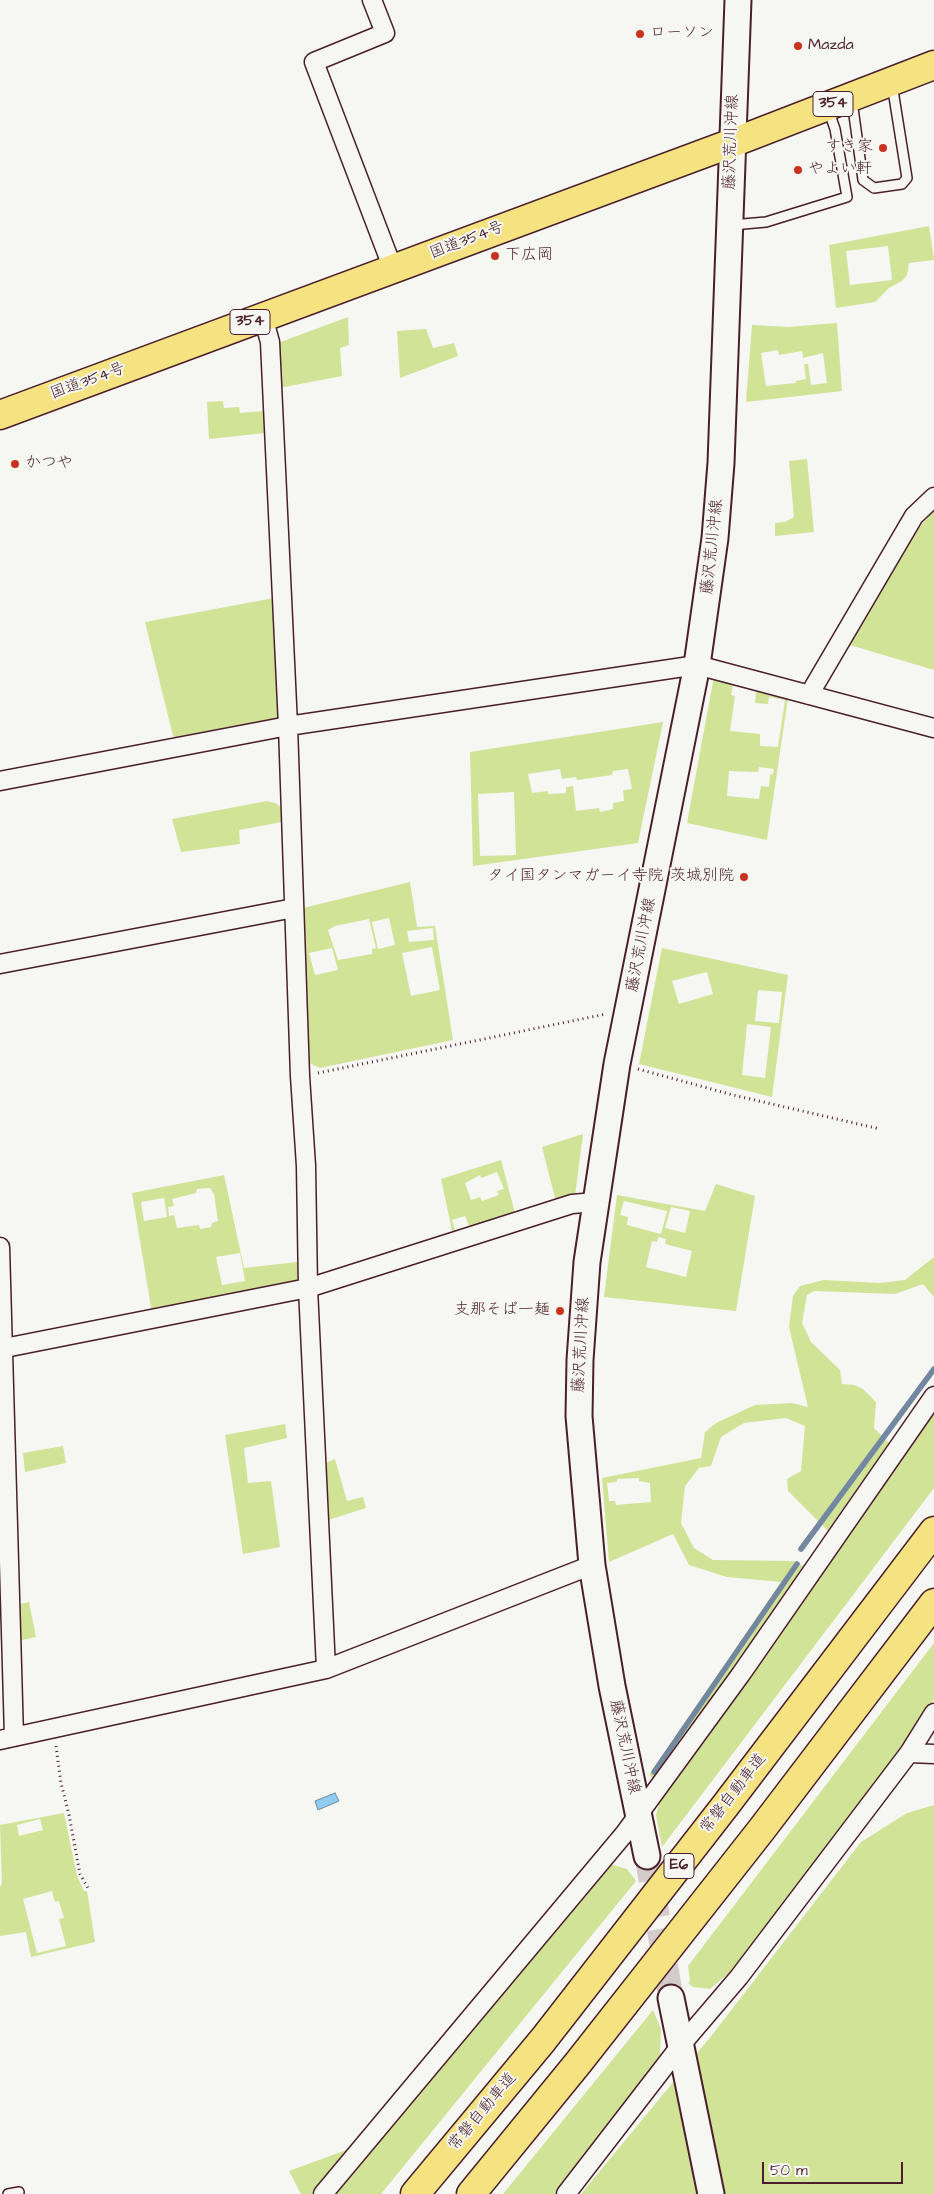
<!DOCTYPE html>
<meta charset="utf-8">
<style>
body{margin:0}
#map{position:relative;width:934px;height:2194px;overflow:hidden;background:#f6f6f2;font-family:"Architects Daughter",sans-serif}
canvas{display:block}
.scale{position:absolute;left:762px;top:2162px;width:141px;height:22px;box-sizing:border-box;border:2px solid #4a1f2b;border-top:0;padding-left:6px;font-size:15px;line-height:18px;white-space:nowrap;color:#4a1f2b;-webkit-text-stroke:4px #f6f6f2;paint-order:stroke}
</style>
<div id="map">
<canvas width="934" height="2194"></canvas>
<div class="scale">50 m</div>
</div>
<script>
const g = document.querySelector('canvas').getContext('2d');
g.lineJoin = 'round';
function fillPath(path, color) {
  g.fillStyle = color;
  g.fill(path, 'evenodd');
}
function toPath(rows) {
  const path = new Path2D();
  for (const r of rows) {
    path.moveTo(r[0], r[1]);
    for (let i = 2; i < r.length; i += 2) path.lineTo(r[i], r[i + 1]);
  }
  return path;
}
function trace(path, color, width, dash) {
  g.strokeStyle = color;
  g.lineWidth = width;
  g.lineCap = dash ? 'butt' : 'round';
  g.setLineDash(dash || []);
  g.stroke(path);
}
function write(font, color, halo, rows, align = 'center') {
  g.font = font + ' "Architects Daughter","Klee One",sans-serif';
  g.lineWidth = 4;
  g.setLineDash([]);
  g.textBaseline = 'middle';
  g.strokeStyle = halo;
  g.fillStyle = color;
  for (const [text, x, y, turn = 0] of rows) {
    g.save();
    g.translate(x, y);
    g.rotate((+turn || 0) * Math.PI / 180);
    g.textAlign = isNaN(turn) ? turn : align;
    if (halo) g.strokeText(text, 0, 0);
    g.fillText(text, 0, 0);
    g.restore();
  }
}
fillPath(toPath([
 [929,226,934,260,909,263,907,275,902,281,889,288,875,302,836,308,829,245],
 [888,246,892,280,850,285,846,251],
 [348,317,349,345,340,348,342,376,279,388,278,343],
 [837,323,842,391,746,402,752,325,788,327],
 [778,350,779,355,802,351,803,358,823,353,827,383,811,385,808,364,804,364,806,379,796,381,796,383,766,386,761,353],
 [426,329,433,348,454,343,458,356,400,378,397,331],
 [223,401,224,408,239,407,240,413,264,411,265,433,209,439,207,402],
 [807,459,814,532,775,536,775,523,785,522,794,517,789,461],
 [934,510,934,670,850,645,908,541],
 [274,598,278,717,273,722,174,740,145,622],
 [714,676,788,698,767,840,687,823],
 [733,684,756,691,755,703,768,704,769,697,785,700,778,747,760,746,760,734,730,731,735,696,731,695],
 [759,767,774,769,773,774,770,775,769,787,761,786,759,799,727,796,729,771,758,772],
 [663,722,638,843,473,866,470,752],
 [560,769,562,779,576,777,577,780,612,775,613,771,628,769,632,789,623,790,624,801,613,803,613,809,600,812,599,808,576,811,573,786,566,787,566,793,548,794,548,791,532,793,528,774],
 [514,792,516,855,480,856,478,794],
 [267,801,275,803,282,808,282,822,239,830,240,844,181,852,172,819],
 [410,882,417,927,435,926,453,1040,320,1068,305,1061,303,908],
 [389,918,395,945,378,949,372,922],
 [369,919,376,948,372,949,372,954,338,960,328,930,335,926],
 [433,928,434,940,409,942,407,931],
 [432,947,440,990,411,996,402,953],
 [332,948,338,970,315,975,309,953],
 [662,948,788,975,772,1097,639,1064],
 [707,972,713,994,679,1004,672,981],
 [758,990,782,992,779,1023,755,1021],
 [747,1024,771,1027,765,1078,742,1075],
 [583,1134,575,1196,556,1202,542,1147],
 [501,1160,515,1213,453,1235,441,1179],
 [497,1172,504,1189,497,1191,499,1195,482,1201,480,1197,471,1200,465,1183,480,1175,481,1178],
 [465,1216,470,1228,456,1233,452,1220],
 [224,1175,244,1268,297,1262,300,1281,152,1313,132,1193],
 [210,1188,214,1194,218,1221,212,1223,211,1227,200,1229,199,1225,177,1228,174,1215,169,1216,168,1207,174,1206,172,1199,196,1193,197,1189],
 [164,1198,167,1217,144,1221,141,1202],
 [240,1253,245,1281,222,1285,216,1257],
 [716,1184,755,1196,736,1311,604,1297,617,1195,705,1211],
 [624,1201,667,1211,661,1234,627,1225,628,1217,620,1215],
 [671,1207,690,1211,685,1233,665,1228],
 [658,1237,666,1239,665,1244,692,1251,686,1277,646,1267,652,1241,657,1242],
 [934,1257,934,1297,923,1284,895,1294,814,1291,807,1295,802,1323,811,1342,840,1370,842,1384,854,1385,863,1389,876,1402,874,1428,889,1443,828,1531,788,1491,787,1479,801,1471,805,1426,786,1418,744,1423,721,1437,711,1466,699,1468,685,1486,681,1523,694,1548,713,1560,794,1561,805,1567,735,1669,655,1780,649,1775,781,1582,727,1577,689,1565,673,1534,609,1562,602,1478,701,1458,705,1432,716,1423,755,1405,792,1403,808,1407,789,1327,793,1296,800,1286,824,1280,880,1283,905,1280],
 [639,1478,639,1481,650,1483,651,1502,616,1505,615,1501,609,1501,607,1483,617,1482,617,1479],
 [934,1410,934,1488,662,1847,656,1815,661,1797],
 [285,1424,287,1438,244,1448,248,1483,271,1481,280,1547,243,1554,225,1435],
 [63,1446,66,1463,25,1472,23,1453],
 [335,1459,347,1501,363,1497,366,1508,325,1521,323,1464],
 [29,1602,36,1637,17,1641,17,1605],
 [934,1643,934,1699,887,1769,789,1900,729,1973,710,1989,693,1987,688,1983,690,1981,688,1966],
 [934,1805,934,2194,581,2194,712,2035,861,1842,907,1813],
 [64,1813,77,1876,84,1891,87,1891,95,1942,31,1957,26,1932,0,1936,0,1887,2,1884,0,1825],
 [40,1819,43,1830,19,1836,17,1825],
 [52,1891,55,1902,59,1901,64,1918,59,1919,66,1946,37,1953,23,1899],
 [610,1864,627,1869,636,1881,381,2194,336,2194],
 [653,2010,661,2029,660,2055,573,2173,556,2194,503,2194],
 [349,2149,313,2194,301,2194,289,2171]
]), '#d1e397');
const water = toPath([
 [335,1793,339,1801,318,1810,315,1801,335,1793]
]);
fillPath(water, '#8fcdf0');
trace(water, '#7387a1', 1);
trace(toPath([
 [801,1549,934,1369],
 [654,1772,797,1564]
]), '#7387a1', 5.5);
trace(toPath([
 [647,1856,671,1998]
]), '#d4cbca', 25, [25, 12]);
const lane = toPath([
 [852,101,863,180,874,188,902,184,907,178,892,84],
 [732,225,766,222,847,197,835,129,828,109],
 [8,2194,19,2192]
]);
const street = toPath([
 [372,0,385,33,314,62,393,269],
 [263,317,270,342,288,726,300,1076,306,1166,308,1288,326,1669],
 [809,695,914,516,934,497],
 [0,781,288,726,697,665,934,728],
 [0,964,294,908],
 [0,1247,14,1737],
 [0,1349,308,1288,572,1204,595,1202],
 [0,1740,326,1669,592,1565],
 [909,1753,934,1754],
 [323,2194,625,1833,741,1674,934,1396],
 [566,2194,681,2045,739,1977,909,1753,934,1713]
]);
const secondary = toPath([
 [647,1856,612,1686,592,1565,579,1416,580,1360,587,1262,617,1064,697,665,715,538,721,463,738,0],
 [671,1998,711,2194]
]);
const highway = toPath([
 [0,415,732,143,934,65],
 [415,2194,543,2040,725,1806,934,1531],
 [471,2194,578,2063,762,1829,934,1603]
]);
trace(lane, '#4a1f2b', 12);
trace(street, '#4a1f2b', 21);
trace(secondary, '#4a1f2b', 29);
trace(highway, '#4a1f2b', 31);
trace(toPath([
 [638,1069,733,1095,880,1129],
 [318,1073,606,1014],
 [56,1746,61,1783,69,1815,80,1874,88,1888]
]), '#4a1f2b', 3, [1, 4]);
trace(lane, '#f6f6f2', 9);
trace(street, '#f6f6f2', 18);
trace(secondary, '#f6f6f2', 25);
trace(highway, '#f5e382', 28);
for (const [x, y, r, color] of [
 [640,34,5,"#c8321e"],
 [798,46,5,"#c8321e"],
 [883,148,5,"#c8321e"],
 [798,170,5,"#c8321e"],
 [495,256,5,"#c8321e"],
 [15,464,5,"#c8321e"],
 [744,877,5,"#c8321e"],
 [560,1311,5,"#c8321e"]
]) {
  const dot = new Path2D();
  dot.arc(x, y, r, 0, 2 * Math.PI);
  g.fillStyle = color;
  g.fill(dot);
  trace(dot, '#f6f6f2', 2);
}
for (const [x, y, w] of [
 [833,104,40],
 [250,322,40],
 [679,1866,30]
]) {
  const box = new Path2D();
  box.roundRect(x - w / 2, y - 12.5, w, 25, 4);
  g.fillStyle = '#f6f6f2';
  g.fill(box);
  trace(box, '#4a1f2b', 1);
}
write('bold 15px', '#4a1f2b', null, [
 ["354",833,104],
 ["354",250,322],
 ["E6",679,1866]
]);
write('16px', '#4a1f2b', '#f6f6f2', [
 ["ローソン",650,34],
 ["Mazda",808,46],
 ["すき家",873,148,"right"],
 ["やよい軒",808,170],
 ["下広岡",505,256],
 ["かつや",25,464],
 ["タイ国タンマガーイ寺院 茨城別院",734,877,"right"],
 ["支那そば一麺",550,1311,"right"]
], 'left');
write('16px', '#4a1f2b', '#f6f6f2', [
 ["藤沢荒川沖線",732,142,-88],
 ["国道354号",467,241,-21],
 ["国道354号",88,382,-20],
 ["藤沢荒川沖線",713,547,-84],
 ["藤沢荒川沖線",642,945,-79],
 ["藤沢荒川沖線",582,1345,-87],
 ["藤沢荒川沖線",624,1747,78],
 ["常磐自動車道",734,1794,-52],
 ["常磐自動車道",483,2112,-50]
]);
</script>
